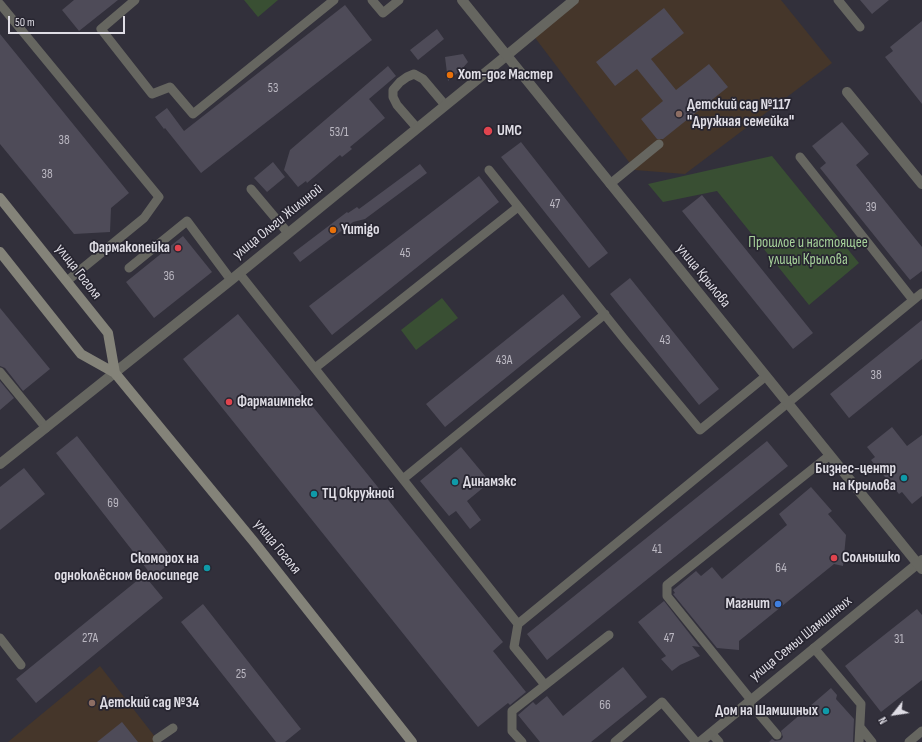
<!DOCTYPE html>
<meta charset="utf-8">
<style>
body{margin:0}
#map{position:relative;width:922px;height:742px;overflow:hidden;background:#32303b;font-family:"Sofia Sans Condensed",sans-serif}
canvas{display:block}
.north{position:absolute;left:874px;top:694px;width:40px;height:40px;-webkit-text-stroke:3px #282631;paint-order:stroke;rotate:240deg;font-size:11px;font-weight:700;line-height:16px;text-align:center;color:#dfdde5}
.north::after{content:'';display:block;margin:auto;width:14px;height:18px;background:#dfdde5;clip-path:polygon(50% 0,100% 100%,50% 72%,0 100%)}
.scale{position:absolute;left:8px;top:16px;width:117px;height:18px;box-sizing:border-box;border:2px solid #dfdde5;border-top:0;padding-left:5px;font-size:12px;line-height:14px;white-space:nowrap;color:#dfdde5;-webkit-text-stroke:3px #282631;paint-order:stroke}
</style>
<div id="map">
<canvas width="922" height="742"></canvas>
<div class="north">N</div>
<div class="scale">50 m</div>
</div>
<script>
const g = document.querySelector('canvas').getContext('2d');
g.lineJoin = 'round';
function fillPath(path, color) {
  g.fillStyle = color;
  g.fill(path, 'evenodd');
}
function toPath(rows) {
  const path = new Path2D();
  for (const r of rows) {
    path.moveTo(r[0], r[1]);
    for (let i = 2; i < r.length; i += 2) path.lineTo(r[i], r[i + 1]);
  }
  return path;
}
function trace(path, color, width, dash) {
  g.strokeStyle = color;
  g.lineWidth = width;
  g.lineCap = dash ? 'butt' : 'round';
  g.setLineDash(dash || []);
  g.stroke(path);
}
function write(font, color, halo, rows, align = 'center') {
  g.font = font + ' "Sofia Sans Condensed",sans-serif';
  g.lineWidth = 3.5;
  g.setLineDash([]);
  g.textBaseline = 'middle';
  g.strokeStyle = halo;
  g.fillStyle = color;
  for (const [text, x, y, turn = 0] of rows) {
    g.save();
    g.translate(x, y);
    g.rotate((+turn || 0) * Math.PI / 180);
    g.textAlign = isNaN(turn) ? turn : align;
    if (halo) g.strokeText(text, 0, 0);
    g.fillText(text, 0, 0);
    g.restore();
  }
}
fillPath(toPath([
 [575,0,781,0,832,63,685,174,635,170,533,35],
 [100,666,159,742,8,742]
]), '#45362a');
fillPath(toPath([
 [244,0,278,0,258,17],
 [772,156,859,263,809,305,717,191,663,202,648,184],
 [442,298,458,318,416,350,401,330]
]), '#394f33');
fillPath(toPath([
 [74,0,118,0,79,31,62,10],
 [860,0,889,0,872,14],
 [345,5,372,40,201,173,165,128,164,129,155,117,167,108,184,131],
 [664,8,684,33,651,59,676,90,709,64,728,87,663,139,657,139,641,119,663,101,637,69,615,86,596,62],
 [922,21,922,104,885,57,893,51,890,47],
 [437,29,444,39,418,60,410,50],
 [0,34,129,193,111,208,110,232,74,234,0,144],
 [463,54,468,62,461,70,448,81,445,57],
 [388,66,396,76,369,99,385,118,350,147,352,149,342,157,340,155,307,183,306,181,298,187,284,170,290,150],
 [842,122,869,154,856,165,922,247,922,271,910,280,820,168,826,163,812,146],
 [521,142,608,253,589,268,501,157],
 [273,162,285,177,267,192,254,178],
 [420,164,427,173,365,219,353,222,300,262,293,253,347,212,348,213,357,207,359,209],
 [479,176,499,202,332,335,309,306],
 [702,195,813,333,793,349,682,211],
 [183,236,212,272,154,318,126,282],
 [630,278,719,389,699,405,610,294],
 [563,294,581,317,445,427,426,404],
 [0,308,50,369,23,391,5,368,0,366],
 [238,314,503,642,493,651,526,692,510,705,508,703,478,727,183,359],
 [922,320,922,359,849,418,830,394],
 [0,381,14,398,0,410],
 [892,427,907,446,922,435,922,496,912,504,902,492,899,494,871,460,875,457,867,447],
 [77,436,174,560,153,577,56,453],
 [767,441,788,466,547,660,527,634],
 [461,447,490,482,467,501,481,520,470,529,456,511,449,516,420,481],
 [24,468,45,494,0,530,0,487],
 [811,487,832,511,828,514,846,535,843,566,834,564,739,641,739,650,717,648,673,594,675,593,673,590,696,571,701,576,712,567,722,579,787,525,779,514],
 [144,575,163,598,36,703,16,679],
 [664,601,700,647,692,646,700,656,680,665,672,671,661,659,666,656,638,622],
 [203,604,301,729,285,742,276,742,181,622],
 [917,609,922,615,922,680,881,712,845,666],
 [623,667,647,697,591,742,540,742,518,715,533,702,536,705,547,696,563,716],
 [831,688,837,695,836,699,854,719,853,742,769,742,772,739,775,741,781,740,783,737,781,731],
 [122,722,138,742,97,742]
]), '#4e4b58');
trace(toPath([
 [135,0,101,29,152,94,170,87,193,114,334,0],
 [372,0,383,13,399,0],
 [838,0,860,27],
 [0,4,159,197,144,218,67,281],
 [417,128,397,105,393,97,393,90,400,82,407,77,414,74,423,79,445,105],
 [800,157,913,300],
 [489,170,625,340,700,430,766,376],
 [610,184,659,144],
 [251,189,288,233],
 [129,268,187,221,231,280],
 [239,273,518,624,514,647,545,685],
 [315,368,518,207],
 [0,372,46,428],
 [403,479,605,314],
 [518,624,922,293],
 [0,638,21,665],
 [814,648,861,704,859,742],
 [751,700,667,596,667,585,830,455],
 [749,702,777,735],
 [860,727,872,742],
 [711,733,719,742],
 [157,739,173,728],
 [522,742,512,731,512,711,609,635],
 [615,742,662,702,696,742],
 [909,742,922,731]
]), '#666660', 9);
trace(toPath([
 [847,92,922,184],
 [0,464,231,280,506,56,574,0],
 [700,742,922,560]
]), '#666660', 10);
trace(toPath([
 [462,0,922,569]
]), '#666660', 10);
trace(toPath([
 [0,198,108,333,115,373],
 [0,252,81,354,115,373,254,542,412,742]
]), '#848379', 10);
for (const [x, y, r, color] of [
 [450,75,4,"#e8710a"],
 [679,114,4,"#8d6e63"],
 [488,131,5,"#e0444e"],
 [333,230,4,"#e8710a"],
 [178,248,4,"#e0444e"],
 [229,402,4,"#e0444e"],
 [904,478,4,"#0f9aa8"],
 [455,482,4,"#0f9aa8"],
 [314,494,4,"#0f9aa8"],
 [834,558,4,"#e0444e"],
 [207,568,4,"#0f9aa8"],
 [778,604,4,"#3f7fe0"],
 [92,703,4,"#8d6e63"],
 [826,711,4,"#0f9aa8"]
]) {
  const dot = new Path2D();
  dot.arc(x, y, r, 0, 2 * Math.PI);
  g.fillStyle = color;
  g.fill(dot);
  trace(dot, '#282631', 1.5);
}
write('13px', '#bbb8c2', null, [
 ["53",273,89],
 ["53/1",339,133],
 ["38",64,141],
 ["38",47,175],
 ["47",555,205],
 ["39",871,208],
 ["45",405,254],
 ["36",169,277],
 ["43",665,341],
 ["43А",504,361],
 ["38",876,376],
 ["69",113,504],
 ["41",657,550],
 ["64",781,569],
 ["27А",90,639],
 ["47",669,639],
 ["31",899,640],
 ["25",241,675],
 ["66",605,706]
]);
write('bold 15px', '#dfdde5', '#282631', [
 ["Хот-дог Мастер",458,75],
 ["Детский сад №117",687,105],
 ["\"Дружная семейка\"",687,122],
 ["UMC",497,131],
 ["Yumigo",341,230],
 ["Фармакопейка",170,248,"right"],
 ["Фармаимпекс",237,402],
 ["Бизнес-центр",896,469,"right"],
 ["на Крылова",896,486,"right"],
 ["Динамэкс",463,482],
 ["ТЦ Окружной",322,494],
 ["Солнышко",842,558],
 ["Скоморох на",199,559,"right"],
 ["одноколёсном велосипеде",199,576,"right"],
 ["Магнит",770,604,"right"],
 ["Детский сад №34",100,703],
 ["Дом на Шамшиных",818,711,"right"]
], 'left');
write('15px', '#dfdde5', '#282631', [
 ["улица Ольги Жилиной",278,222,-39],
 ["улица Гоголя",78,272,52],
 ["улица Крылова",703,276,51],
 ["улица Гоголя",277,547,51],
 ["улица Семьи Шамшиных",801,639,-39]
]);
write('15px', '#a5d099', '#282631', [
 ["Прошлое и настоящее",808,243],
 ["улицы Крылова",808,260]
]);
</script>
